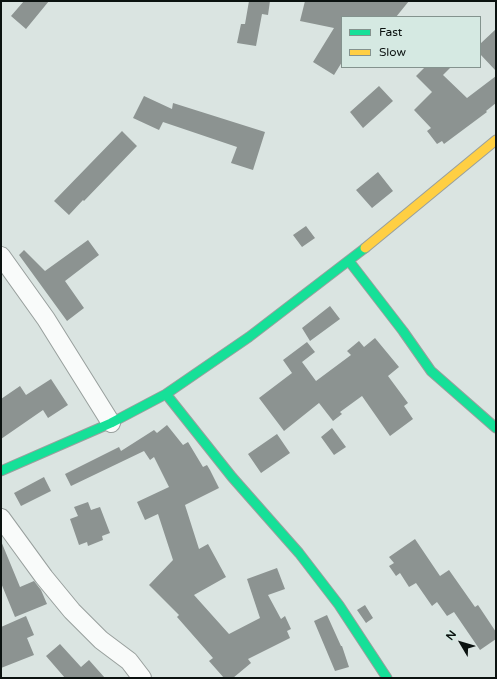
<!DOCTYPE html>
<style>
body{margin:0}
#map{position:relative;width:497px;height:679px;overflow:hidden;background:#dae4e1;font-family:"Varela Round",sans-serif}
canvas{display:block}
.frame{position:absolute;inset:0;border:2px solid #0b1210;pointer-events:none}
.legend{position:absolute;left:341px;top:16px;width:140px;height:52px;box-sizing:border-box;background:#d5e9e2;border:1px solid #84938e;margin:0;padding:5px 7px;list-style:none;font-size:12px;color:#0b1210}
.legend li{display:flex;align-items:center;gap:8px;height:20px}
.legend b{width:20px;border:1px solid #84938e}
.north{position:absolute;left:441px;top:623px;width:40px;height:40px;-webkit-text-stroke:3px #d5e9e2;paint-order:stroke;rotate:308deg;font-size:11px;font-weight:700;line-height:16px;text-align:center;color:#0b1210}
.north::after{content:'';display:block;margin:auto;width:14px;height:18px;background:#0b1210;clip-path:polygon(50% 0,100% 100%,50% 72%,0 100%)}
</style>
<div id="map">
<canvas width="497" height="679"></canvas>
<div class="frame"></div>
<ul class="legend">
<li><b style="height:5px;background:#16e098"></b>Fast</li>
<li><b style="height:5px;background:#ffcf43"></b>Slow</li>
</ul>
<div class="north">N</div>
</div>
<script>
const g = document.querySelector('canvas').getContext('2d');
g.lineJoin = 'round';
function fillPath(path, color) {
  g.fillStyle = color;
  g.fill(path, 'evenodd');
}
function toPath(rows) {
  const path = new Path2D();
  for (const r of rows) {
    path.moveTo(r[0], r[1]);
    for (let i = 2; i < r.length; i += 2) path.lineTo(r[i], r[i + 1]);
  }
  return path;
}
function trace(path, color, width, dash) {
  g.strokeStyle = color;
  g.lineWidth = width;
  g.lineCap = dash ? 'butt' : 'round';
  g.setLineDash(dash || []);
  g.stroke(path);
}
fillPath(toPath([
 [24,1,49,1,26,29,11,16],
 [249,1,270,1,268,15,262,14,256,46,237,43,241,24,245,24],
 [305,1,409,1,396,17,342,17,342,62,334,75,313,62,334,28,300,21],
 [496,29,496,71,480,54,480,44],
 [425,67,451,67,443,75,467,98,496,76,496,103,486,111,487,112,444,144,442,141,437,144,427,131,431,128,414,110,432,92,416,76],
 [379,86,393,101,363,128,350,112],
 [144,96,172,109,173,103,265,132,253,170,231,163,237,147,163,122,159,130,133,118],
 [122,131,137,146,84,201,83,200,69,215,54,201],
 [378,172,393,191,372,208,356,190],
 [306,226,315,238,302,247,293,235],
 [88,240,99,255,65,281,84,308,67,321,19,255,24,250,45,271],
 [330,306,340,319,310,341,302,328],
 [375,338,399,367,388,376,408,403,404,406,413,419,390,436,362,396,340,412,342,414,333,421,319,403,284,431,259,398,292,373,283,360,307,342,315,352,302,362,316,381,351,355,347,351,359,341,364,347],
 [51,379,68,405,48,418,43,410,1,439,1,399,20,386,26,395],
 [167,425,183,445,188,442,203,467,207,465,210,470,219,488,185,505,199,549,208,544,226,577,194,595,229,634,260,618,247,579,277,568,285,589,268,595,281,619,285,616,291,629,287,631,290,638,248,659,251,663,233,678,224,678,209,661,213,658,177,617,179,615,149,585,173,560,158,514,145,520,137,502,169,487,154,457,150,460,144,451,71,486,65,474,119,447,121,451,154,430,157,433],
 [332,428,346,447,334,455,321,437],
 [277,434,290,453,261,473,248,454],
 [44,477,51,491,21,506,14,493],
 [88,502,91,510,100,507,110,533,102,536,103,540,88,546,87,542,79,545,70,519,78,516,74,507],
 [415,539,440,576,449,570,475,607,478,605,496,632,496,639,480,650,454,612,447,616,437,602,432,606,416,583,409,587,400,573,396,576,389,566,394,563,389,557],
 [1,541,20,587,34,581,41,590,47,604,15,617,1,583],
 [365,605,373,618,366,623,357,610],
 [327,615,341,646,342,646,349,667,335,671,314,621],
 [26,616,34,635,27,638,34,655,1,668,1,627],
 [60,644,81,667,89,660,105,678,65,678,46,656]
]), '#8c9391');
const street = toPath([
 [1,256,46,319,111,423],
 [1,518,44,577,72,611,101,640,129,661,142,678]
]);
const fast = toPath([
 [349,261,403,331,431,371,496,428],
 [166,394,232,477,299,553,339,605,387,678],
 [1,471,111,423,166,394,249,337,365,248]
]);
const slow = toPath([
 [365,248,496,140]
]);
trace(street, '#989f9d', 20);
trace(fast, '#989f9d', 11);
trace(slow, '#989f9d', 11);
trace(street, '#f9fbfa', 18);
trace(fast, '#16e098', 9);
trace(slow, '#ffcf43', 9);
</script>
